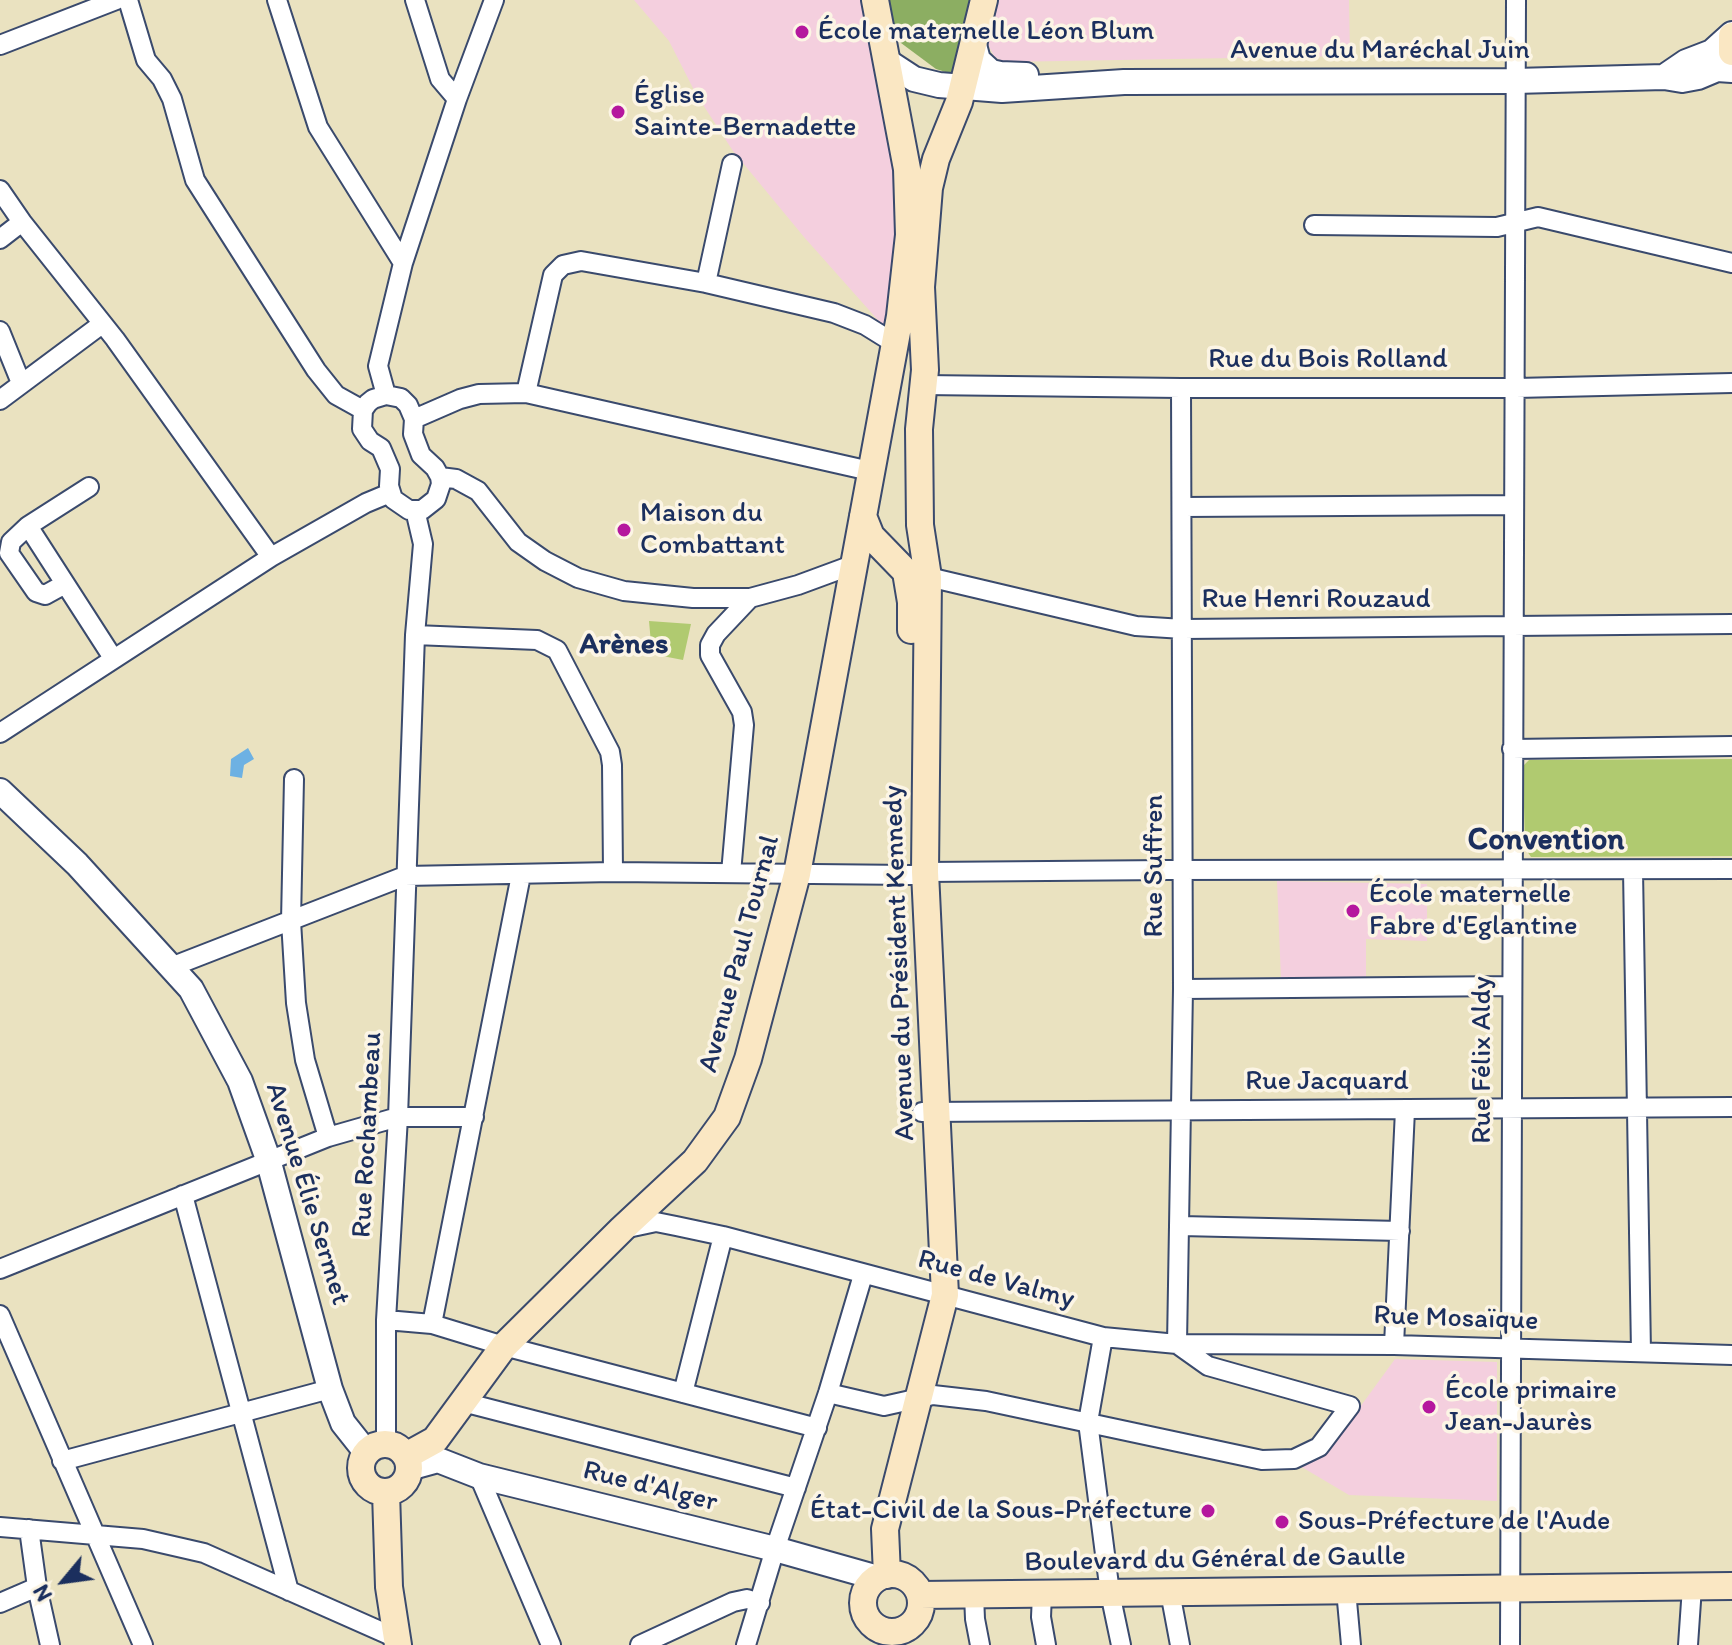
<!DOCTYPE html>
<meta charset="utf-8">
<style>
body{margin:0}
#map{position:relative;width:1732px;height:1645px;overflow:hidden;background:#eae2c0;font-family:Itim,sans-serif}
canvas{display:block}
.north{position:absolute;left:24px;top:1541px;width:80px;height:80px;-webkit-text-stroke:6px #fcf5e5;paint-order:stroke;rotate:241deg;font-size:22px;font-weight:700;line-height:32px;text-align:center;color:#1b2f5e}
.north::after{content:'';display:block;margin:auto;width:28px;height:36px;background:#1b2f5e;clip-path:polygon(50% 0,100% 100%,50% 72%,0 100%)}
</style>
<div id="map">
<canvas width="1732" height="1645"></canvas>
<div class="north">N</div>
</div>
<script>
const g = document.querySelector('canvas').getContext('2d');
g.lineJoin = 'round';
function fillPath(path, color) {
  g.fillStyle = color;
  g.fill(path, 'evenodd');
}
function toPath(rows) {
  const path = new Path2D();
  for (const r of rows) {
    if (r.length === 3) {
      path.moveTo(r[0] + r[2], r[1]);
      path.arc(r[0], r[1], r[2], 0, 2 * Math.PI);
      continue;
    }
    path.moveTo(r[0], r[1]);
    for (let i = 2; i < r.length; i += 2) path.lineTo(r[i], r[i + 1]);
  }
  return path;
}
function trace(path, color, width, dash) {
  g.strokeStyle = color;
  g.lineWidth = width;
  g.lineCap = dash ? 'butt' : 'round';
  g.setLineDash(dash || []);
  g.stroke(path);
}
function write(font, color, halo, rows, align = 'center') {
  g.font = font + ' Itim,sans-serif';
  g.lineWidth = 7;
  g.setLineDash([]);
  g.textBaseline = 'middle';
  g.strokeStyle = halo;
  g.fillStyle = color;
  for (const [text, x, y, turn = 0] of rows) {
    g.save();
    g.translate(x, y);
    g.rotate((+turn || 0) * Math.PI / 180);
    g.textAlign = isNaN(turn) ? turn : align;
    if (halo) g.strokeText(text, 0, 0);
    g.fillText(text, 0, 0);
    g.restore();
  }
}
fillPath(toPath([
 [634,0,863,0,882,95,899,202,899,236,885,328,804,237,733,151,696,94,669,41],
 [995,0,1349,0,1350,56,1003,62,994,56,984,37],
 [1277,881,1427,884,1427,941,1366,939,1366,978,1281,980],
 [1395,1359,1497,1362,1497,1501,1349,1495,1300,1466,1328,1451]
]), '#f4cfde');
fillPath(toPath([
 [649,621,691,624,683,660,652,654],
 [1732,759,1732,856,1531,857,1525,848,1523,766,1529,760]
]), '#b0ca70');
fillPath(toPath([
 [883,0,973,0,958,76,936,69,901,43,889,27]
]), '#8cae62');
fillPath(toPath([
 [248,748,254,759,244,765,242,778,230,776,231,759]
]), '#6db1e3');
const minor = toPath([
 [128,0,146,60,162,79,172,99,195,180,316,370,336,395,363,410],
 [277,0,318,127,403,263],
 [415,0,440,79,457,99],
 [0,45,116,0],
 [0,190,22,222,115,339,271,557],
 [1314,225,1497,227,1538,217,1732,263],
 [0,239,22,222],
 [706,283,732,164],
 [0,331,21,383],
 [923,385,1181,388,1516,388,1732,383],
 [1181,388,1183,989,1177,1344,1394,1345,1732,1355],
 [526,393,553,275,563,265,581,261,706,283,834,313,865,325,894,343],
 [386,395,378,366,403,263,457,99,494,0],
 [386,395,401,398,408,405,414,419,413,434,421,455,435,468,440,477,441,484,436,499,422,510,409,510,393,499,389,486,390,469,381,448,370,441,362,429,363,410,368,403,373,399,386,395],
 [0,400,102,324],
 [414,419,460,399,479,394,526,393,870,471],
 [440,477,456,479,478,491,518,542,545,561,578,578,624,591,693,598,750,598,798,585,855,564],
 [1182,507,1514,505],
 [28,526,89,487],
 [920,575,1136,626,1183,629,1732,624],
 [65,584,45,595,36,592,9,553,11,542,28,526,113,658],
 [415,635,537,640,557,650,610,752,612,765,613,872],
 [0,733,271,557,366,503,390,493],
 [1512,749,1732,746],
 [294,779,291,921,296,1003,305,1060,328,1137],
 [1633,870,1641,1352],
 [731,873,744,725,742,712,710,655,710,645,716,634,750,598],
 [171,967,405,876,613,872,912,875,925,872,1169,870,1732,869],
 [1183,989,1511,986],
 [922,1112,1732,1107],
 [183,1195,289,1591],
 [1181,1226,1400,1231],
 [623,1229,656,1222,676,1226,723,1236,1103,1337,1177,1344,1208,1366,1350,1406,1319,1447,1294,1459,1262,1460,986,1401,933,1395,884,1406,828,1393],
 [0,1269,328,1137,398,1117,474,1117],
 [0,1315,143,1645],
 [386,1320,432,1324,504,1346,817,1428],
 [432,1324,521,875],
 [1103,1337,1088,1422,1110,1593,1121,1645],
 [1394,1345,1405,1110],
 [683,1393,723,1236],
 [463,1402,796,1488],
 [386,1443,386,1320,398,1117,415,635,423,544,415,510],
 [62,1461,330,1389],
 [479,1476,551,1645],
 [0,1527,143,1539,204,1553,396,1638],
 [29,1529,37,1587,50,1645],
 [1346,1590,1351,1645],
 [1170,1592,1180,1645],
 [1042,1594,1041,1617,1046,1645],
 [974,1595,975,1619,980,1645],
 [0,1603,37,1587],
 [640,1645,733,1602,747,1599,760,1603],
 [746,1645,775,1549,828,1393,863,1275],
 [1510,1645,1516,0],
 [1688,1645,1692,1587]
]);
const tertiary = toPath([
 [973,41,978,60,991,72,1000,74,1026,75],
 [888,62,914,79,939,85,1002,90,1124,82,1515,81,1664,77,1682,80,1698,77,1717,69,1732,70],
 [1664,77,1686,62,1712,52,1732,34],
 [0,791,77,864,191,989,240,1081,268,1159,330,1389,343,1423,366,1452],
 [409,1468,438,1460,479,1476,775,1549,878,1578]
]);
const secondary = toPath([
 [1732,36,1732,52],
 [863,516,871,536,906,572,911,602,911,630],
 [385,1468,24],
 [406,1456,435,1440,504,1346,622,1229,695,1161,727,1117,748,1059,797,874,900,316,909,235,907,169,875,0],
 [386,1492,389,1587,398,1645],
 [892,1603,29],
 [887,1575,885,1529,945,1295,925,872,928,577,920,525,919,429,925,370,921,287,929,188,936,159,959,102,984,0],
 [920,1595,1732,1586]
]);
trace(minor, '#3a4a6d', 22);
trace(tertiary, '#3a4a6d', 28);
trace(secondary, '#3a4a6d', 30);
trace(minor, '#fff', 18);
trace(tertiary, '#fff', 24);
trace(secondary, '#fae7c3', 26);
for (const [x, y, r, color] of [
 [802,32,8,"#b5179e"],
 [618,112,8,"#b5179e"],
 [624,530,8,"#b5179e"],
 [1353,911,8,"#b5179e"],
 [1429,1407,8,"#b5179e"],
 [1208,1511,8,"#b5179e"],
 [1282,1522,8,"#b5179e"]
]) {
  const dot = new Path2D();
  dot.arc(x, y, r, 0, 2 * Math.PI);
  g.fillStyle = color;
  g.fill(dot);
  trace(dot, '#fcf5e5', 3);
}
write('28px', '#1b2f5e', '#fcf5e5', [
 ["École maternelle Léon Blum",818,32],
 ["Église",634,96],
 ["Sainte-Bernadette",634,128],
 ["Maison du",640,514],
 ["Combattant",640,546],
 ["École maternelle",1369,895],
 ["Fabre d'Eglantine",1369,927],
 ["École primaire",1445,1391],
 ["Jean-Jaurès",1445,1423],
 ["État-Civil de la Sous-Préfecture",1192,1511,"right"],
 ["Sous-Préfecture de l'Aude",1298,1522]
], 'left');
write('28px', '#1b2f5e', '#fcf5e5', [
 ["Avenue du Maréchal Juin",1380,51],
 ["Rue du Bois Rolland",1328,360],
 ["Rue Henri Rouzaud",1316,600],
 ["Rue Suffren",1155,866,-90],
 ["Avenue Paul Tournal",740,954,-75],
 ["Avenue du Président Kennedy",900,963,-92],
 ["Rue Félix Aldy",1483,1060,-90],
 ["Rue Jacquard",1327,1082],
 ["Rue Rochambeau",368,1135,-87],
 ["Avenue Élie Sermet",307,1194,73],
 ["Rue de Valmy",996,1280,15],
 ["Rue Mosaïque",1456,1319,2],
 ["Rue d'Alger",650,1487,14],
 ["Boulevard du Général de Gaulle",1215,1560,-1]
]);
write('bold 30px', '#1b2f5e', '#fcf5e5', [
 ["Arènes",624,645]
]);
write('bold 32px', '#1b2f5e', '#fcf5e5', [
 ["Convention",1546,841]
]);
</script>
